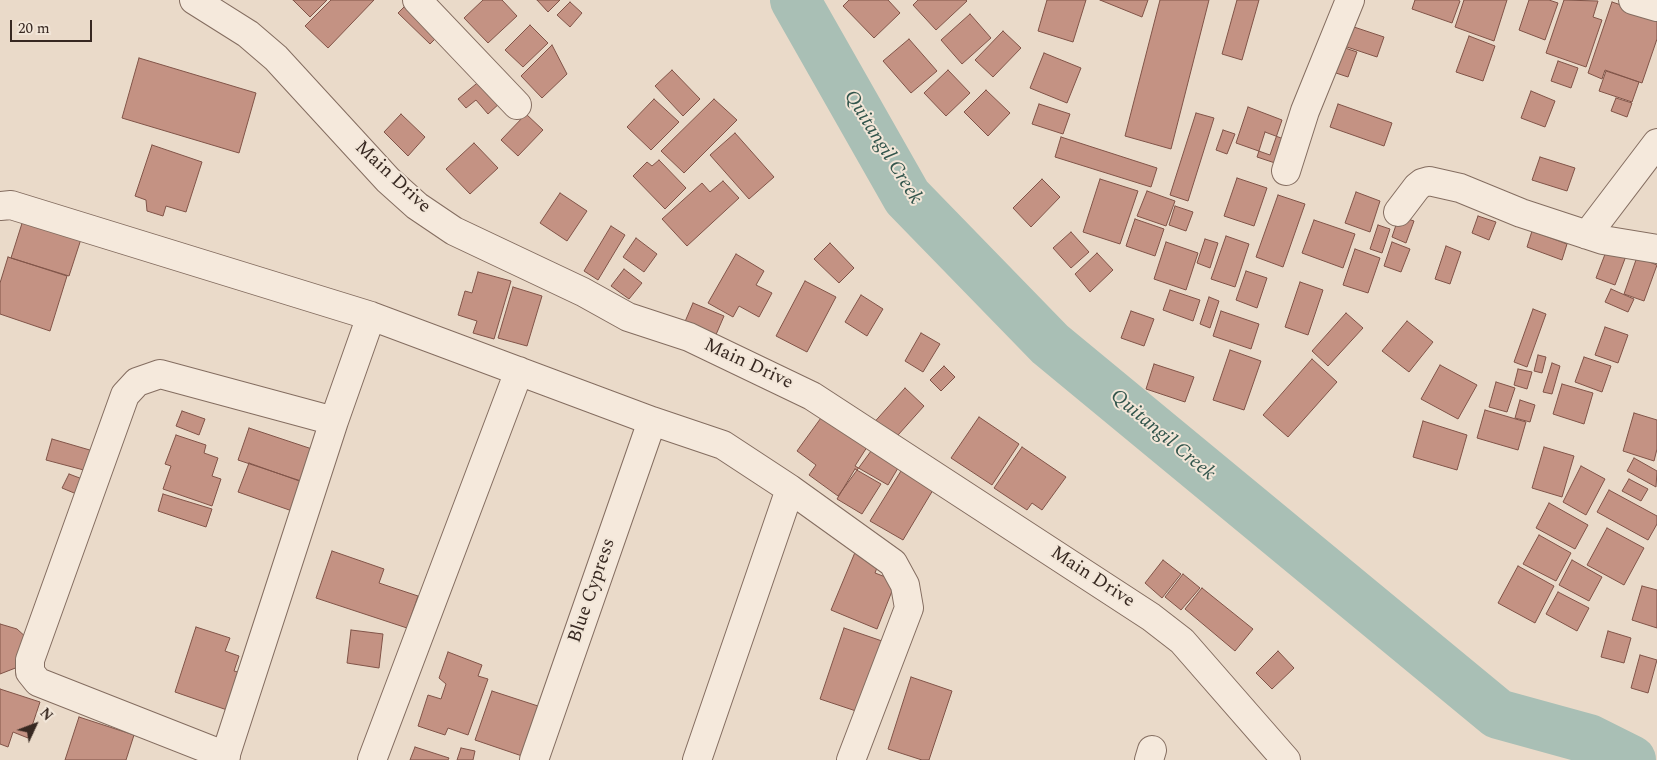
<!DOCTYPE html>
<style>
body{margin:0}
#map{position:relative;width:1657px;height:760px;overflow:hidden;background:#eadac9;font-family:Spectral,serif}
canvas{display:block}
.north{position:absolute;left:10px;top:700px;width:50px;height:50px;-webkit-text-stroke:4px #f2e6d8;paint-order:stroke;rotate:47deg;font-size:14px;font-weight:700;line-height:20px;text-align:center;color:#372821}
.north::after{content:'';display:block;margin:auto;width:18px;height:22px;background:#372821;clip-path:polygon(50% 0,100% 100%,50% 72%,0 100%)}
.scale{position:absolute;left:10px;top:20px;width:82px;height:22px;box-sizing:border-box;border:2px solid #372821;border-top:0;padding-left:6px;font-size:15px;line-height:18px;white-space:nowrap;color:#372821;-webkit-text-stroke:4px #f2e6d8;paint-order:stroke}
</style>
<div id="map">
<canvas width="1657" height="760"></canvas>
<div class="north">N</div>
<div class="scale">20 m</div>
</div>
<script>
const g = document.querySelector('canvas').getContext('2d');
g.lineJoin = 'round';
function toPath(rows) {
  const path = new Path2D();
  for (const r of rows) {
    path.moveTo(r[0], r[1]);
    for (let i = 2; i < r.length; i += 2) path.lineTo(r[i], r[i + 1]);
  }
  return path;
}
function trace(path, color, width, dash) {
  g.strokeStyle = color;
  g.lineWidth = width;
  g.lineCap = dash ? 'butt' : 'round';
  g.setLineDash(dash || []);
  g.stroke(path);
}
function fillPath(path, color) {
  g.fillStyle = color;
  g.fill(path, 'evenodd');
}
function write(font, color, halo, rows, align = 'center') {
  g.font = font + ' Spectral,serif';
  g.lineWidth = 4;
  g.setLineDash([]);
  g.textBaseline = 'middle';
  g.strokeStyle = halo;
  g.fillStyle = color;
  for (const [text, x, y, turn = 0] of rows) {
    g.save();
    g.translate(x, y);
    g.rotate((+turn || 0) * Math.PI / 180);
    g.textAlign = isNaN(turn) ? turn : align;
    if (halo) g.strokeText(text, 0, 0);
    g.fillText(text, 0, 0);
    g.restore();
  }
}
trace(toPath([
 [795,0,907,197,1050,344,1498,714,1589,739,1631,760]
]), '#a9bfb5', 50);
const building = toPath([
 [293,0,327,0,310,17,293,0],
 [331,0,374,0,328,48,305,26,331,0],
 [411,0,444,30,430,44,398,13,411,0],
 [483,0,502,0,517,16,488,43,464,18,483,0],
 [537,0,560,0,548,12,537,0],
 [849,0,888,0,900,13,874,38,843,6,849,0],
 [918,0,966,0,967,1,936,30,913,5,918,0],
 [1047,0,1086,0,1073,42,1038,31,1047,0],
 [1100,0,1148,0,1142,17,1100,0],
 [1160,0,1209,0,1171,149,1125,136,1160,0],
 [1237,0,1259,0,1242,60,1222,54,1237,0],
 [1415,0,1458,0,1460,1,1452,23,1412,9,1415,0],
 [1464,0,1507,0,1494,41,1455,27,1464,0],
 [1529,0,1549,0,1558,3,1545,40,1519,30,1529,0],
 [1564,0,1598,1,1593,17,1602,20,1586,67,1546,53,1564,0],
 [570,2,582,13,570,27,557,15,570,2],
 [1612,2,1657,17,1657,39,1642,83,1605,70,1602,79,1588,73,1612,2],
 [970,14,991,38,962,64,941,40,970,14],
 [530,25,548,43,523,67,505,50,530,25],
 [1351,26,1384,37,1377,57,1344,46,1351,26],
 [1003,31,1021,48,993,77,975,60,1003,31],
 [1469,36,1495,46,1483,81,1456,72,1469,36],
 [909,39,937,71,911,93,883,61,909,39],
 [552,45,567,74,542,98,521,76,552,45],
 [1342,47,1357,52,1348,77,1333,72,1342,47],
 [1044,53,1081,68,1067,103,1030,88,1044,53],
 [139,58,256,93,239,153,122,118,139,58],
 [1558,61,1578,68,1571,88,1551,81,1558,61],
 [672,70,700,99,683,116,655,86,672,70],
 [948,70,970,93,946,116,924,93,948,70],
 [1606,71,1639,82,1632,102,1599,91,1606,71],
 [482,79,501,102,488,114,476,100,466,108,458,99,482,79],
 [986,90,1010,113,988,136,964,112,986,90],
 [1531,91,1555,101,1545,127,1521,118,1531,91],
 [1616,98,1632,103,1627,117,1611,111,1616,98],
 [654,99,679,122,651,150,627,127,654,99],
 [714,99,737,120,684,173,661,151,714,99],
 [1039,104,1070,114,1063,134,1032,124,1039,104],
 [1338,104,1392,123,1384,146,1330,127,1338,104],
 [1248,107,1282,120,1270,155,1236,143,1248,107],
 [1196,113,1214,118,1188,201,1170,195,1196,113],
 [401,114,425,137,408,156,384,132,401,114],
 [526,114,543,130,518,156,501,140,526,114],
 [1223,130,1235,134,1227,154,1216,150,1223,130],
 [1265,132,1289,141,1281,165,1257,157,1265,132],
 [735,133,774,177,749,199,710,155,735,133],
 [1061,137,1157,168,1151,187,1055,157,1061,137],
 [474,143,498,168,470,194,446,169,474,143],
 [152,145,202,162,186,212,166,206,163,216,147,211,146,200,135,196,152,145],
 [1540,157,1575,168,1567,191,1532,180,1540,157],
 [659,160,686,188,665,209,633,176,647,162,652,166,659,160],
 [1237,178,1267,188,1254,226,1224,216,1237,178],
 [1042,179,1060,197,1031,227,1013,208,1042,179],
 [1100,179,1138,191,1120,244,1083,232,1100,179],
 [723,181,739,198,687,246,662,219,702,183,710,192,723,181],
 [1147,191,1175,201,1166,226,1137,216,1147,191],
 [1356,192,1380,201,1370,232,1345,223,1356,192],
 [560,193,587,211,567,241,540,223,560,193],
 [1278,195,1305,204,1283,267,1256,257,1278,195],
 [1175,206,1193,212,1186,231,1169,225,1175,206],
 [1399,216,1414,221,1406,243,1392,237,1399,216],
 [1478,216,1496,222,1489,240,1472,233,1478,216],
 [24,217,82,236,69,276,11,258,24,217],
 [1135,219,1164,229,1155,256,1126,246,1135,219],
 [1314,220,1355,234,1343,268,1302,253,1314,220],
 [1378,225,1390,229,1382,253,1370,249,1378,225],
 [611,226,625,235,598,280,584,271,611,226],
 [1532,231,1567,244,1562,260,1527,247,1532,231],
 [1071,232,1089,252,1071,268,1053,248,1071,232],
 [1226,236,1249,244,1235,287,1211,279,1226,236],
 [636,238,657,254,644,272,623,257,636,238],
 [1205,239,1218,243,1210,268,1197,263,1205,239],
 [1166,242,1198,253,1186,290,1154,279,1166,242],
 [1392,242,1410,249,1401,272,1384,266,1392,242],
 [830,243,854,268,839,283,814,259,830,243],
 [1446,246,1461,252,1450,284,1435,279,1446,246],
 [1355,249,1380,258,1368,293,1343,285,1355,249],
 [1607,249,1626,256,1615,285,1596,278,1607,249],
 [1097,253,1113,270,1090,292,1075,274,1097,253],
 [736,254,764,271,756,285,772,293,759,317,739,306,733,317,708,303,736,254],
 [8,257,67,276,50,331,0,314,0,283,8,257],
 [1637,257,1657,265,1644,301,1624,294,1637,257],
 [624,269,642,283,629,299,611,286,624,269],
 [1246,271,1267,278,1257,308,1236,300,1246,271],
 [478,272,511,281,494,339,473,333,477,321,458,315,465,291,472,293,478,272],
 [805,281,836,297,807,352,776,336,805,281],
 [1300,282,1323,290,1308,335,1285,327,1300,282],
 [513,287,542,296,527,346,498,338,513,287],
 [1611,289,1634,299,1628,312,1605,302,1611,289],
 [1170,290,1200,300,1193,321,1163,310,1170,290],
 [861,295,883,309,867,336,845,322,861,295],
 [1209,297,1219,301,1210,328,1200,324,1209,297],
 [693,303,724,316,715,337,684,324,693,303],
 [1533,309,1546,314,1527,367,1514,362,1533,309],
 [1131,311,1154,319,1144,346,1121,338,1131,311],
 [1221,311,1259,324,1251,349,1213,336,1221,311],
 [1346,313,1363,328,1328,366,1312,351,1346,313],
 [1407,321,1433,342,1409,372,1382,351,1407,321],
 [1605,327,1628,335,1618,363,1595,355,1605,327],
 [921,333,940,344,923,372,905,361,921,333],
 [1230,350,1261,361,1244,410,1213,400,1230,350],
 [1538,355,1546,357,1542,373,1534,371,1538,355],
 [1584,357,1611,366,1602,392,1575,382,1584,357],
 [1312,359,1337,382,1288,437,1263,415,1312,359],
 [1552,363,1560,366,1552,394,1543,392,1552,363],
 [1154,364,1194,377,1185,402,1146,389,1154,364],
 [1440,365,1477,385,1458,419,1421,399,1440,365],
 [944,366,955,377,941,391,930,380,944,366],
 [1518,369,1532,372,1527,389,1514,385,1518,369],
 [1496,382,1515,388,1507,412,1489,407,1496,382],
 [1562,384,1593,393,1584,424,1553,414,1562,384],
 [905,388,924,406,890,444,870,427,905,388],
 [1520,400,1535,405,1530,422,1515,418,1520,400],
 [1485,410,1526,422,1518,450,1477,438,1485,410],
 [182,411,205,419,199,435,176,426,182,411],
 [826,411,874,447,838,496,809,475,816,465,797,451,826,411],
 [1634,413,1657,420,1657,449,1654,461,1623,451,1634,413],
 [979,417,1019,444,992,485,951,458,979,417],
 [1423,421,1467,435,1457,470,1413,457,1423,421],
 [249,428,318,451,307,483,238,460,249,428],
 [176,435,206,445,204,453,218,458,212,476,221,479,212,506,163,489,171,466,165,464,176,435],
 [52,439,100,453,95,473,46,460,52,439],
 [869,444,901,463,888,485,855,466,869,444],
 [1022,447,1066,477,1042,510,1032,503,1027,510,994,488,1022,447],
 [1544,447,1574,456,1562,497,1532,488,1544,447],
 [1634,458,1657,471,1656,487,1627,471,1634,458],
 [249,463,305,483,295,512,238,492,249,463],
 [1581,466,1605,479,1586,515,1563,502,1581,466],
 [855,469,881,484,862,514,837,499,855,469],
 [901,471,933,490,903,540,870,521,901,471],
 [69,474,85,480,79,495,62,488,69,474],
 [1629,479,1648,489,1641,501,1622,491,1629,479],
 [1609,490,1657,516,1657,524,1648,540,1597,512,1609,490],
 [163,494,212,509,206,527,158,511,163,494],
 [1549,503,1588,525,1575,549,1536,528,1549,503],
 [1607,528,1644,548,1624,585,1587,565,1607,528],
 [1539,535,1571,553,1556,581,1523,564,1539,535],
 [856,550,880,560,875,573,896,581,877,629,831,610,856,550],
 [332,551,384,569,379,583,418,596,407,628,316,598,332,551],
 [1163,560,1181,574,1162,598,1145,583,1163,560],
 [1572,560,1602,577,1589,601,1559,585,1572,560],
 [1518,566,1554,586,1535,623,1498,603,1518,566],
 [1183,574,1200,588,1181,610,1165,597,1183,574],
 [1642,586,1657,590,1657,628,1632,620,1642,586],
 [1202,588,1253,629,1235,651,1185,609,1202,588],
 [1558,592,1589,608,1577,631,1546,614,1558,592],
 [0,624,17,629,28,639,18,667,0,674,0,624],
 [196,627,230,638,225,651,239,656,234,671,242,673,230,711,175,692,196,627],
 [844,628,885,642,862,713,820,699,844,628],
 [351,630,383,634,379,668,347,663,351,630],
 [1608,631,1631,638,1624,663,1601,657,1608,631],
 [1278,651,1294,668,1272,689,1256,673,1278,651],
 [448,652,482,665,478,676,488,679,468,735,448,728,445,735,418,726,428,695,441,699,446,684,439,678,448,652],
 [1640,655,1657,660,1648,693,1631,688,1640,655],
 [911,677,952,691,929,760,922,760,888,749,911,677],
 [0,689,40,702,28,738,13,732,8,747,0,744,0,689],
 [492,691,541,707,525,757,475,740,492,691],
 [79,717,134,735,126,760,65,760,79,717],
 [415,747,449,758,448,760,410,760,415,747],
 [461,748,475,751,473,760,457,760,461,748]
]);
fillPath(building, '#c49283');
trace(building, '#815448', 1);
const street = toPath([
 [194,0,248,34,276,58,388,180,417,206,454,231,583,292,628,317,689,337,812,396,1151,617,1182,641,1286,760],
 [417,0,517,105],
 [1633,0,1657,7],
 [1286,171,1305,111,1350,0],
 [0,206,11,205,371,316,652,421,723,445,790,489,893,563,905,585,909,608,851,760],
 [1398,212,1417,187,1422,183,1429,181,1460,188,1521,213,1603,240,1657,249],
 [1587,235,1657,143],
 [226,756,38,682,30,672,30,660,125,395,137,382,160,374,334,421],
 [224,760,334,421,371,316],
 [372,760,519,371],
 [534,760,652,421],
 [697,760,790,489],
 [1149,760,1152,750]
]);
trace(street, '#846d60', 30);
trace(street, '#f5e9dc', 28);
write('19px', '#372821', '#f2e6d8', [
 ["Main Drive",392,178,43],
 ["Main Drive",748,365,25],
 ["Main Drive",1092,578,33],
 ["Blue Cypress",593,591,-71]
]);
write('italic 20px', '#32554c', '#f2e6d8', [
 ["Quitangil Creek",882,148,58],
 ["Quitangil Creek",1162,436,40]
]);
</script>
